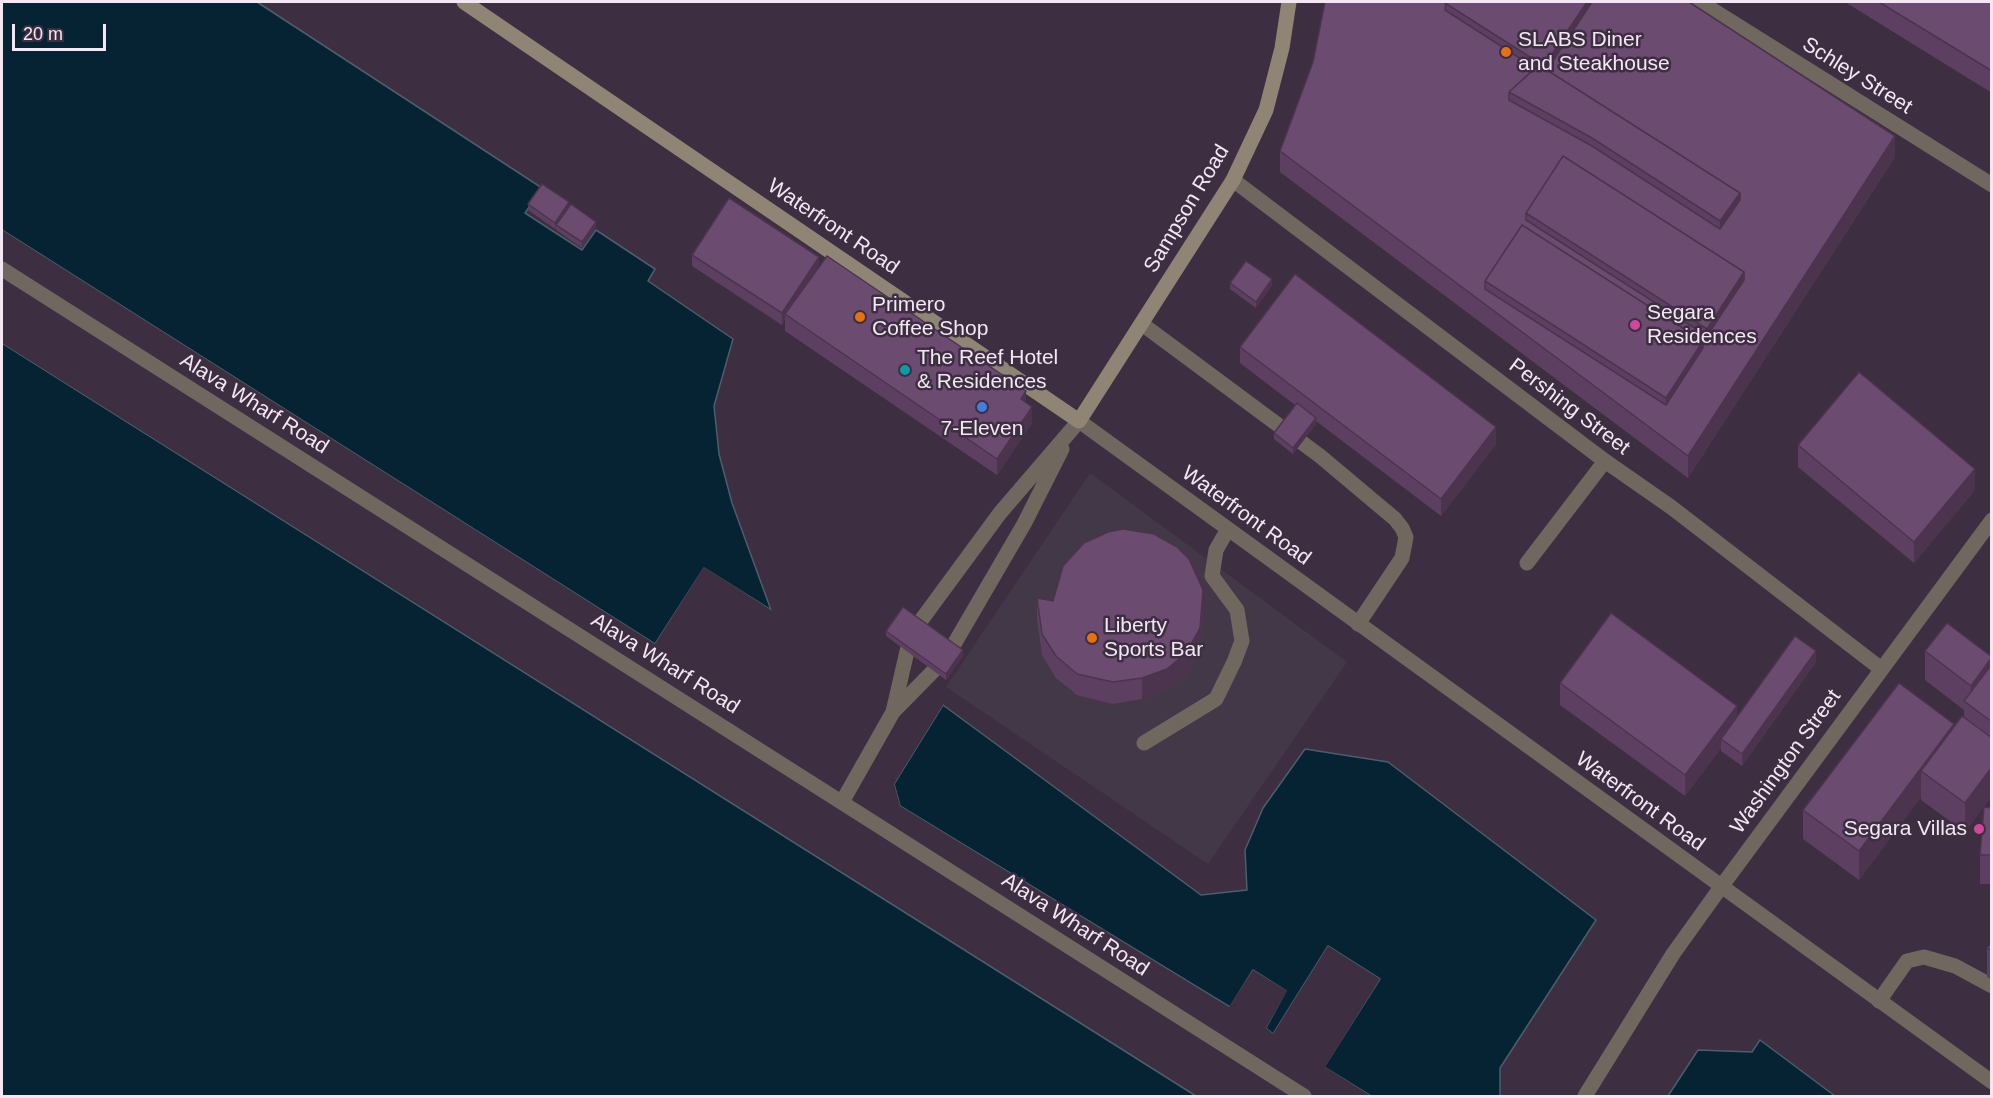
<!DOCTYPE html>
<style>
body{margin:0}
#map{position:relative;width:1993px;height:1098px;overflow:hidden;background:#3e2e41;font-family:Arial,sans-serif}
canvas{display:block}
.frame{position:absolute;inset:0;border:3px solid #f2e7f3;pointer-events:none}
.scale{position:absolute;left:12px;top:24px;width:94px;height:27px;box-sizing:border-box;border:3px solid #f2e7f3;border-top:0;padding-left:8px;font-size:18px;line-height:21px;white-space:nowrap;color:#f2e7f3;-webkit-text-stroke:4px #3e2e41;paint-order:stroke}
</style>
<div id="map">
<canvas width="1993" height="1098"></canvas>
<div class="frame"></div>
<div class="scale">20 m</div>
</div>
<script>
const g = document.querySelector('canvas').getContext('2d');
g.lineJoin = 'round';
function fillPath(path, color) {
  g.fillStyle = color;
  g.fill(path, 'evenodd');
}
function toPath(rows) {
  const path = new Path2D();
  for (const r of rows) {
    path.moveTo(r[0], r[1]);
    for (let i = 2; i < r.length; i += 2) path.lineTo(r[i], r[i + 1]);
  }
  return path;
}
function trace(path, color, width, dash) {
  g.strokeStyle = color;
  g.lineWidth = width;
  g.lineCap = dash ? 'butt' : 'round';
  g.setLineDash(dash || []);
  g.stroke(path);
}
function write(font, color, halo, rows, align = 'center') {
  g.font = font + ' Arial,sans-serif';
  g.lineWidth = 5;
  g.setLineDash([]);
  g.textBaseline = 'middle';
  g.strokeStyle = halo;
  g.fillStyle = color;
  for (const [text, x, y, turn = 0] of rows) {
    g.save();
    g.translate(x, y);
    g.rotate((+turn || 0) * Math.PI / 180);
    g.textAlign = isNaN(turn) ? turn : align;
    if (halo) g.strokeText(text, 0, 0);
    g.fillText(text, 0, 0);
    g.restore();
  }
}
fillPath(toPath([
 [1090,473,1347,662,1208,864,946,687]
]), '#433847');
const water = toPath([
 [2,2,257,2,542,188,525,213,582,250,596,230,655,269,648,281,733,339,714,406,719,454,732,503,771,610,704,568,655,644,2,230,2,2],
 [2,343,1196,1096,2,1096,2,343],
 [943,705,1201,895,1247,890,1245,850,1263,808,1305,749,1388,762,1596,920,1500,1068,1500,1096,1371,1096,1324,1067,1380,979,1328,946,1273,1034,1266,1028,1286,991,1253,970,1230,1007,900,806,894,784,943,705],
 [1760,1040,1835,1096,1668,1096,1698,1050,1752,1052,1760,1040]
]);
fillPath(water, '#052332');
trace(water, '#4c5e6c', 1.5);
fillPath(toPath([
 [2,230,655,644,704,567,771,610,770,612,705,572,657,646,654,647,2,234],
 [2,340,1197,1094,1199,1096,2,343],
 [941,703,943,705,894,784,900,806,1229,1007,1253,970,1287,991,1266,1028,1273,1034,1328,946,1380,979,1325,1067,1371,1096,1365,1096,1322,1068,1376,980,1329,950,1275,1036,1272,1037,1263,1027,1283,992,1254,974,1232,1009,1228,1010,898,808,891,783]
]), '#3e2e41');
trace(toPath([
 [2,269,1304,1096],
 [1142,324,1320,456,1395,519,1402,528,1406,537,1402,558,1358,624],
 [1527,563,1605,461],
 [893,712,946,658,1024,524,1062,449],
 [1144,743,1216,699,1234,662,1242,641,1237,610,1212,576,1216,550,1228,529],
 [842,802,893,712,911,634,1000,513,1079,421],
 [1879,1001,1907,961,1924,957,1955,966,1992,986],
 [1585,1096,1673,954,1721,887]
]), '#70685e', 15);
trace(toPath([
 [1700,2,1992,185],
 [1233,180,1605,461,1671,507,1880,668],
 [1079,421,1992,1082],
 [1721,887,1992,520]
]), '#70685e', 15);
trace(toPath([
 [464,2,1079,421,1233,180,1266,110,1282,48,1289,2]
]), '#908475', 15);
fillPath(toPath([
 [1325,2,1689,2,1895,157,1688,478,1280,172,1280,151,1313,62],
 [1845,2,1992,2,1992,93],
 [528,204,569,207,596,227,582,248,556,230,556,227,555,229,528,210],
 [692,255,819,267,1026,402,1032,423,997,475,785,331,785,319,782,325,692,266],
 [1230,283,1272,285,1256,308,1230,289],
 [1240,347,1496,444,1441,516,1316,421,1316,424,1293,454,1274,439,1274,433,1295,405,1240,363],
 [1798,445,1975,490,1914,563,1798,467],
 [1037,598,1053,601,1203,611,1200,649,1186,675,1167,690,1142,699,1113,704,1077,695,1056,678,1042,655,1037,619],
 [886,631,963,656,946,680,886,636],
 [1925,651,1992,657,1992,796,1965,832,1921,800,1921,797,1859,880,1803,839,1803,810,1954,727,1964,717,1964,710,1925,680],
 [1816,662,1742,766,1721,751,1721,748,1685,796,1560,705,1560,683,1737,717],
 [1992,808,1992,884,1980,884,1980,855],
 [1992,943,1992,980,1987,977,1987,948]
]), '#5d4061');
fillPath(toPath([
 [1587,2,1605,2,1544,76,1544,66],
 [1895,136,1895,157,1688,478,1688,456],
 [1740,193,1740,222,1720,250,1720,221],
 [569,202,569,208,556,225,555,229,555,223],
 [596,222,596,227,582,248,582,242],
 [819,257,819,268,785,314,785,319,782,325,782,313],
 [1744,272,1744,301,1707,358,1707,329],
 [1272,279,1272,285,1256,308,1256,302],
 [1703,341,1703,370,1666,427,1666,398],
 [1026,391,1026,408,1021,399],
 [1032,407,1032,423,997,475,997,459],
 [1316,418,1316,424,1293,454,1293,448],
 [1496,427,1496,444,1441,516,1441,499],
 [1975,469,1975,490,1914,563,1914,542],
 [1203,590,1203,611,1200,649,1186,675,1167,690,1142,699,1142,678],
 [963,650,963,656,946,680,946,674],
 [1816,651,1816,662,1742,766,1742,754],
 [1992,658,1992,687,1971,707,1971,686],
 [1737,706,1737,727,1721,739,1721,748,1685,796,1685,775],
 [1954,724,1954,753,1921,771,1921,797,1859,880,1859,851],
 [1992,767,1992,796,1965,832,1965,803]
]), '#4c344f');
const building = toPath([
 [1325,2,1446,2,1445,10,1535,68,1509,92,1509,100,1592,146,1720,229,1740,200,1740,193,1547,70,1592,2,1689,2,1895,136,1688,456,1280,151,1313,62,1325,2],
 [1563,156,1744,272,1744,280,1707,336,1526,220,1526,213,1563,156],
 [1522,225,1703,341,1703,348,1666,405,1485,289,1485,281,1522,225],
 [1446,2,1587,2,1544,66,1445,3,1446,2],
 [1879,2,1992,2,1992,71,1879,2],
 [1539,65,1740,193,1720,221,1592,138,1509,92,1539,65],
 [1563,156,1744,272,1707,329,1526,213,1563,156],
 [542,184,569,202,555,223,528,204,542,184],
 [729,198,819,257,782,313,692,255,729,198],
 [571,204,596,222,582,242,556,225,571,204],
 [1522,225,1703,341,1666,398,1485,281,1522,225],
 [827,256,1026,391,1021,399,1032,407,997,459,785,314,827,256],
 [1246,261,1272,279,1256,302,1230,283,1246,261],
 [1295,274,1496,427,1441,499,1240,347,1295,274],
 [1859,372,1975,469,1914,542,1798,445,1859,372],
 [1297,403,1316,418,1293,448,1274,433,1297,403],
 [1123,529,1154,534,1177,547,1189,559,1203,590,1200,628,1186,653,1167,669,1142,678,1113,682,1077,674,1056,656,1042,634,1037,598,1053,601,1063,566,1084,543,1108,532,1123,529],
 [903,607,963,650,946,674,886,631,903,607],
 [1611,613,1737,706,1685,775,1560,683,1611,613],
 [1947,623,1992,657,1971,686,1925,651,1947,623],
 [1795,636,1816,651,1742,754,1721,739,1795,636],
 [1992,664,1992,722,1964,701,1992,664],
 [1899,683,1954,724,1859,851,1803,810,1899,683],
 [1962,716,1992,738,1992,767,1965,803,1921,771,1962,716],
 [1984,807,1992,808,1992,855,1980,855,1984,807],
 [1992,943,1992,951,1987,948,1992,943]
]);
fillPath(building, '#6c4b71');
trace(building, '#4c344f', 1.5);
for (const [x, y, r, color] of [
 [1506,52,6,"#e8710a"],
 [860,317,6,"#e8710a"],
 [1635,325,6,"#d1479c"],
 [905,370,6,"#0f9aa8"],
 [982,407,6,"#3f7fe0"],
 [1092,638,6,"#e8710a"],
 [1979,829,6,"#d1479c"]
]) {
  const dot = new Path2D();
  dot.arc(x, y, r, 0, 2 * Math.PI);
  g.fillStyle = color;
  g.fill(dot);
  trace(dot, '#3e2e41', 2);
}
write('21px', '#f2e7f3', '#3e2e41', [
 ["SLABS Diner",1518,40],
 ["and Steakhouse",1518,64],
 ["Primero",872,305],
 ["Coffee Shop",872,329],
 ["Segara",1647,313],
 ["Residences",1647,337],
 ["The Reef Hotel",917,358],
 ["& Residences",917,382],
 ["7-Eleven",982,429,"center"],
 ["Liberty",1104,626],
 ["Sports Bar",1104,650],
 ["Segara Villas",1967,829,"right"]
], 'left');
write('21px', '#f2e7f3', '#3e2e41', [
 ["Schley Street",1857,76,32],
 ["Sampson Road",1187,209,-59],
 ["Waterfront Road",833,227,34],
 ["Alava Wharf Road",254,404,32],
 ["Pershing Street",1569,407,37],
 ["Waterfront Road",1246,516,36],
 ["Alava Wharf Road",665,664,32],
 ["Washington Street",1786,762,-54],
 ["Waterfront Road",1640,802,36],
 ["Alava Wharf Road",1075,925,33]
]);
</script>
